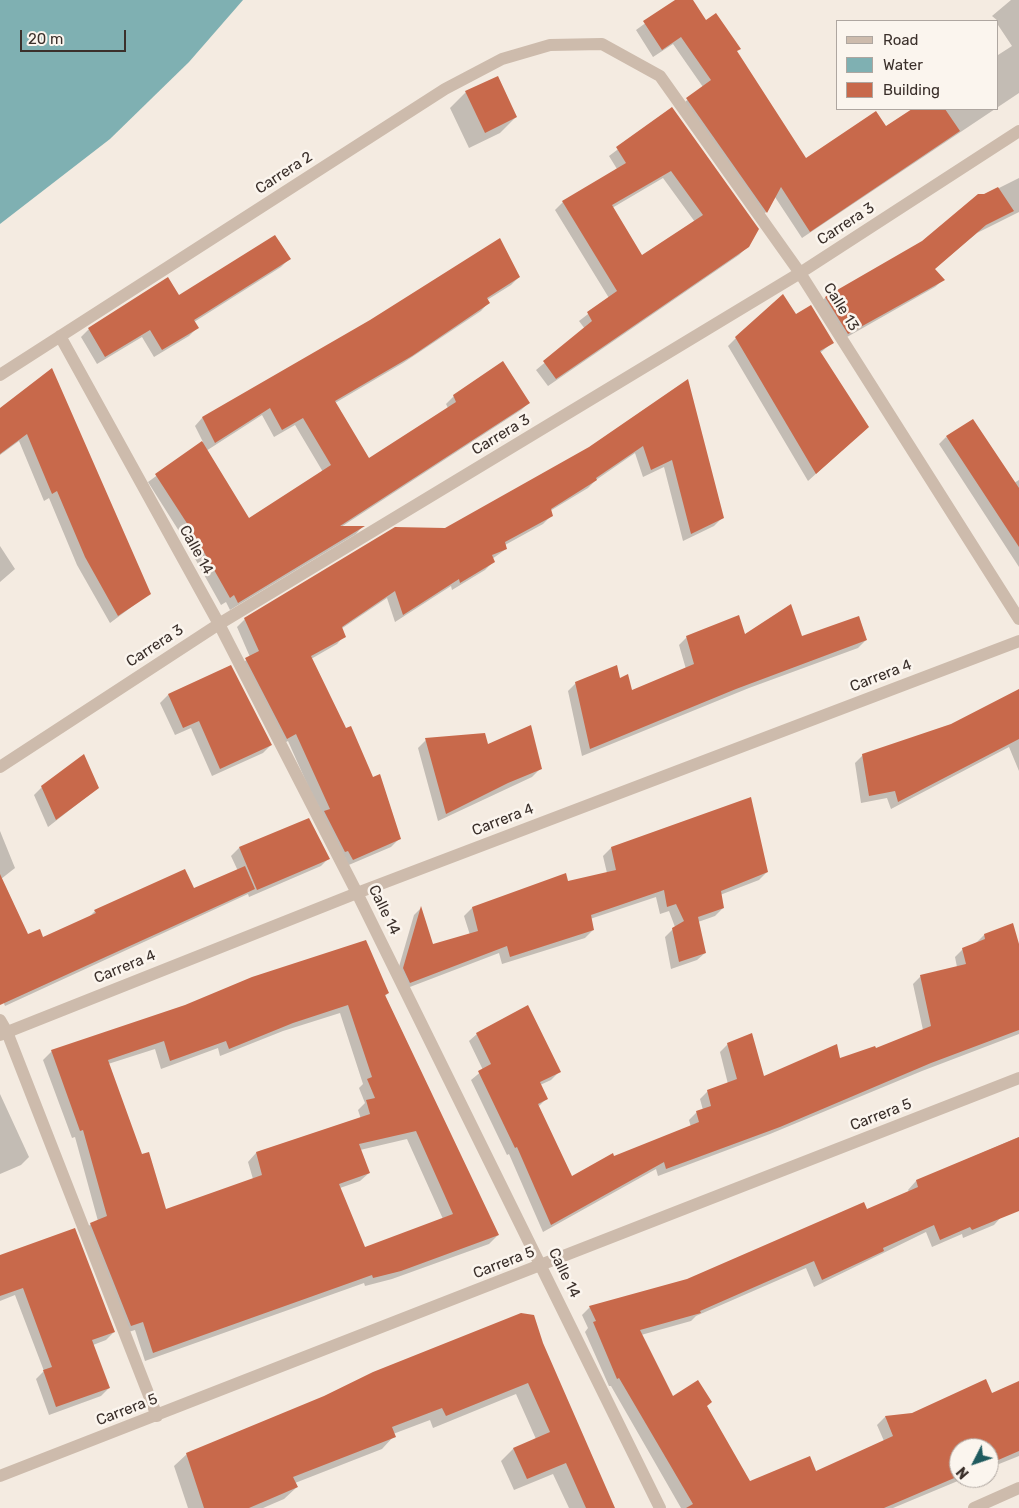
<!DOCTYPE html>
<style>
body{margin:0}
#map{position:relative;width:1019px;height:1508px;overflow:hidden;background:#f4ebe1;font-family:Rubik,sans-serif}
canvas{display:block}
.legend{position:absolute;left:836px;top:20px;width:162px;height:90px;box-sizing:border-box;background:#fbf5ee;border:1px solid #aea6a0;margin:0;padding:6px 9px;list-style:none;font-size:15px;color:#3b302b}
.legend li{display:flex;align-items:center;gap:10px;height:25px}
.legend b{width:25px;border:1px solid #aea6a0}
.north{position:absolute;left:949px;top:1438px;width:50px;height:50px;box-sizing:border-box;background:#fbf5ee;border:1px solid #aea6a0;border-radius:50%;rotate:229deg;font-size:14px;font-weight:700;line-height:20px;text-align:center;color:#3b302b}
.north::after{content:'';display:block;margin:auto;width:18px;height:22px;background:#1f5a5e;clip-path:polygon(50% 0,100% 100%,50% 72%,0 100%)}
.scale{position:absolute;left:20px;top:30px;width:106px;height:22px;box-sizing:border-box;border:2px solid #3b302b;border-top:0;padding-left:6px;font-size:15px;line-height:18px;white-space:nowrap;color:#3b302b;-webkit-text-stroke:4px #fbf5ee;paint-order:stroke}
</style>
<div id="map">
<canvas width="1019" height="1508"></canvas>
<ul class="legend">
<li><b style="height:6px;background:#cdbbac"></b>Road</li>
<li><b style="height:14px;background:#7fb0b2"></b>Water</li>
<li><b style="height:14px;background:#c8694b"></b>Building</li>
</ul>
<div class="north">N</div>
<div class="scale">20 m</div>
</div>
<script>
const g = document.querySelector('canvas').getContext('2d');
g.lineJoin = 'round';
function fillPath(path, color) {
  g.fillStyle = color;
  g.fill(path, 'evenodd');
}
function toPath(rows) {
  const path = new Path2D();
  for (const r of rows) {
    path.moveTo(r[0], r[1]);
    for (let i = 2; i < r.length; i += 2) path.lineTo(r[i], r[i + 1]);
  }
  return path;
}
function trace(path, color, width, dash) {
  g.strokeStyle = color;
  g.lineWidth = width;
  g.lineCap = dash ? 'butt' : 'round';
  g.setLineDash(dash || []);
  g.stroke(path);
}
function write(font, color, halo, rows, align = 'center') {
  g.font = font + ' Rubik,sans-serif';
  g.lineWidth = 5;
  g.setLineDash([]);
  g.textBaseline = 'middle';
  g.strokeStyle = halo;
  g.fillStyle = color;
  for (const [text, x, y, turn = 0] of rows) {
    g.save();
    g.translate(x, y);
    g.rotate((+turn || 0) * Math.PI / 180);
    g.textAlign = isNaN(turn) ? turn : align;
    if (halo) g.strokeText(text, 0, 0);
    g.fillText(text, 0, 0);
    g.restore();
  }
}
fillPath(toPath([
 [0,0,243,0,189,62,110,139,0,224]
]), '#7fb0b2');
fillPath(toPath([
 [677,0,691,0,705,22,736,51,806,160,886,128,915,109,995,109,802,238,775,197,766,212,759,220,679,107,703,87,673,44,653,57,636,30],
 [1011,0,1019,0,1019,93,998,107,998,55,1012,46,998,25,998,21,992,16],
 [466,92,516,117,500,133,469,148,450,108],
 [672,109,748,246,739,255,548,386,536,370,585,329,579,321,609,298,555,210,563,202,617,169,609,156],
 [663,178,695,222,642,257,612,208],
 [1019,178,1019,212,977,233,934,269,943,280,935,287,840,341,817,305,825,298,923,242,985,195],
 [289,259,281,267,194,322,197,328,189,336,154,357,142,337,97,364,81,337,89,329],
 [519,277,511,285,487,300,488,303,481,311,403,363,335,403,369,459,448,408,446,404,454,396,529,403,521,410,341,527,362,527,356,534,230,610,226,602,221,605,184,539,148,482,203,442,195,426,202,418,370,321],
 [262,415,274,437,295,425,323,472,249,520,206,451],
 [795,316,833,342,820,353,868,427,808,481,728,346,736,338],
 [688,381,722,518,714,526,683,541,664,467,643,477,635,453,596,480,588,488,550,511,551,516,543,524,505,545,506,549,492,559,493,562,485,570,452,590,451,586,395,622,387,598,341,629,344,636,337,644,311,659,399,839,391,847,344,867,288,741,279,746,238,667,250,657,237,627,245,619,445,529,589,448],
 [11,403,149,594,110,623,77,565,49,498,44,501,19,441,0,455,0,411],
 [946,437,1014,483,1019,480,1019,567,939,444],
 [0,546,15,569,0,582],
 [744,636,866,640,858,648,749,688,582,756,568,691,576,683,619,680,631,692,686,669,679,645,687,637],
 [230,666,271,745,263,753,212,776,191,728,175,735,160,703,168,695],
 [1019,690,1019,771,1009,747,891,809,887,798,861,803,855,763,863,755,952,725],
 [426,740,540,769,532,777,438,821,418,748],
 [42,787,98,788,48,827,34,795],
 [0,831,15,868,1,879,27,936,42,938,88,918,95,911,193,890,238,871,231,856,239,848,329,858,321,866,249,897,248,894,5,1006,0,994],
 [611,848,767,872,759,880,720,895,723,908,715,916,698,922,705,953,697,960,671,969,665,937,675,927,669,911,660,914,656,897,590,919,593,930,585,938,502,964,499,953,402,990,396,977,414,915,421,908,433,946,470,935,464,916,472,908,607,873,603,856],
 [984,935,1019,948,1019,1034,922,1071,770,1134,658,1176,656,1169,543,1232,509,1154,507,1155,471,1080,483,1070,469,1041,477,1034,559,1072,551,1080,540,1085,546,1099,538,1107,571,1178,614,1158,691,1127,689,1120,697,1112,703,1110,700,1099,708,1091,728,1084,720,1052,728,1044,764,1078,875,1050,923,1030,913,984,921,976,957,967,955,957,963,949,976,943],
 [388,993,385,996,498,1235,489,1244,392,1279,365,1286,364,1283,145,1361,135,1330,122,1334,82,1232,91,1224,98,1221,75,1137,72,1138,43,1060,52,1051],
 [340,1013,363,1084,359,1088,365,1103,358,1110,361,1119,256,1153,248,1162,253,1179,165,1211,141,1156,108,1064,155,1049,161,1069,218,1048,220,1056,283,1031],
 [407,1139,443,1219,364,1248,340,1188,360,1181,369,1173,360,1150],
 [0,1094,29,1157,21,1165,0,1174],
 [1019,1137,1019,1197,994,1225,963,1238,962,1234,932,1247,926,1232,814,1287,806,1268,696,1316,691,1321,641,1335,672,1397,706,1407,749,1482,816,1472,884,1441,877,1425,885,1417,913,1414,991,1394,1019,1383,1019,1456,989,1468,989,1448,959,1448,959,1478,965,1478,893,1508,681,1508,611,1386,609,1386,585,1332,588,1328,582,1315,590,1307,687,1280,866,1211,909,1192,908,1190,916,1181],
 [0,1256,114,1332,106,1340,93,1345,109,1388,101,1396,49,1415,36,1379,44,1371,15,1295,0,1301],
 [542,1343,614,1508,569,1508,553,1474,514,1490,501,1461,513,1449,536,1439,516,1394,433,1428,430,1420,393,1434,394,1436,382,1449,295,1483,297,1487,284,1499,263,1508,188,1508,174,1466,187,1454]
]), '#0003');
fillPath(toPath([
 [675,0,693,0,706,20,716,13,741,49,737,51,806,158,876,111,886,126,912,109,945,109,960,131,810,232,781,187,767,213,686,98,711,80,681,37,662,50,643,21],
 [498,76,517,117,485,133,465,91],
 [672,107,759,229,749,247,556,379,543,361,592,321,587,312,617,291,562,201,626,163,616,147],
 [671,171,703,215,642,255,612,205],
 [998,187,1014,211,986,225,935,269,945,280,848,334,825,297,922,241,978,194,984,194],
 [275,235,291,259,194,320,199,328,162,350,150,330,105,357,88,328,168,277,179,295],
 [500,238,520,277,487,298,490,303,412,356,335,401,369,458,456,402,453,395,503,361,530,403,340,526,365,526,238,603,234,595,230,598,192,531,155,474,202,441,249,518,331,465,303,418,282,430,270,408,215,443,202,417,370,320],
 [783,294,796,314,811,305,834,343,820,351,869,427,816,474,735,337],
 [52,368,151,594,118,616,85,557,57,491,52,494,27,434,0,454,0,408],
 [688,379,724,518,691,534,672,460,651,470,643,446,596,478,597,480,551,509,553,516,505,542,507,549,492,555,495,562,460,583,459,579,403,615,395,591,342,627,346,637,311,656,346,728,351,726,373,777,380,774,401,839,353,860,348,851,345,852,324,811,330,809,296,734,287,739,245,658,259,651,244,618,395,527,445,528,589,447],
 [973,419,1019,488,1019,547,946,436],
 [791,604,802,636,859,616,867,640,736,689,590,749,575,682,617,665,620,678,628,674,632,690,694,664,686,636,739,615,745,634],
 [231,665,272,745,220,769,199,721,183,728,168,694],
 [1019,689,1019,739,898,802,895,791,869,796,862,754,951,724],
 [531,725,542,769,508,783,446,814,425,738,485,733,488,744],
 [84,754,99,788,56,820,41,786],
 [751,797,768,872,721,891,724,908,698,917,706,953,679,962,672,928,684,921,676,904,667,907,664,890,591,915,594,930,510,957,507,946,410,983,403,968,421,906,433,944,478,931,472,907,566,873,568,881,616,870,611,847],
 [309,818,330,859,257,890,239,847],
 [245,866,255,889,0,1005,0,874,28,934,40,929,43,937,96,913,94,910,185,869,194,888],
 [1013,923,1019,944,1019,1030,931,1063,780,1127,666,1169,664,1162,551,1225,517,1147,515,1148,478,1071,491,1064,476,1033,528,1005,561,1072,540,1082,548,1099,538,1104,572,1176,613,1153,614,1156,699,1122,696,1111,711,1106,707,1090,737,1079,727,1043,752,1033,764,1076,837,1044,840,1058,875,1046,876,1048,931,1026,920,975,966,964,962,948,985,939,984,934],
 [366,940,389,993,385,995,499,1235,401,1271,373,1278,372,1275,153,1353,143,1322,131,1326,90,1223,107,1216,83,1130,80,1131,51,1050,185,1005,252,977],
 [348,1005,372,1077,367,1079,375,1098,366,1100,370,1114,256,1152,262,1175,166,1209,149,1152,142,1154,108,1060,164,1041,170,1061,226,1041,229,1049,293,1023],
 [416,1131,453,1214,365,1247,339,1184,370,1173,359,1144],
 [1019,1137,1019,1211,972,1230,970,1227,940,1240,934,1225,883,1248,884,1251,822,1280,814,1261,700,1311,701,1313,640,1330,673,1396,698,1380,712,1402,707,1406,750,1481,810,1456,816,1471,893,1436,885,1416,912,1413,986,1379,992,1393,1019,1381,1019,1451,989,1464,989,1448,959,1448,959,1476,884,1508,686,1508,693,1504,619,1378,617,1379,593,1322,596,1321,589,1306,687,1279,864,1202,867,1209,918,1187,916,1180],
 [75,1228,115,1332,92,1340,110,1388,56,1407,43,1370,52,1367,23,1288,0,1296,0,1255],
 [521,1313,534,1315,543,1343,615,1508,586,1508,566,1463,527,1479,513,1448,550,1432,528,1383,446,1416,442,1408,392,1427,396,1437,293,1477,298,1487,249,1508,204,1508,186,1453,324,1396,373,1372]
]), '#c8694b');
trace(toPath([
 [60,336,219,624,357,893,660,1508],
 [0,375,445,89,502,59,550,45,602,44,660,76,800,273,1019,619],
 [0,767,219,624,800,273,1019,131],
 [0,1020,7,1032,157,1416],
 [0,1035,357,893,1019,641],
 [0,1476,1019,1078],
 [974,1508,1019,1488]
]), '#cdbbac', 12);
write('15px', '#3b302b', '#fbf5ee', [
 ["Carrera 2",284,173,-33],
 ["Carrera 3",846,224,-33],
 ["Calle 13",841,307,58],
 ["Carrera 3",501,435,-31],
 ["Calle 14",196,550,61],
 ["Carrera 3",155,646,-33],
 ["Carrera 4",881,676,-21],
 ["Carrera 4",503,820,-21],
 ["Calle 14",384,910,64],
 ["Carrera 4",125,967,-22],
 ["Carrera 5",881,1115,-21],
 ["Carrera 5",504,1263,-21],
 ["Calle 14",564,1273,64],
 ["Carrera 5",127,1410,-21]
]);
</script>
